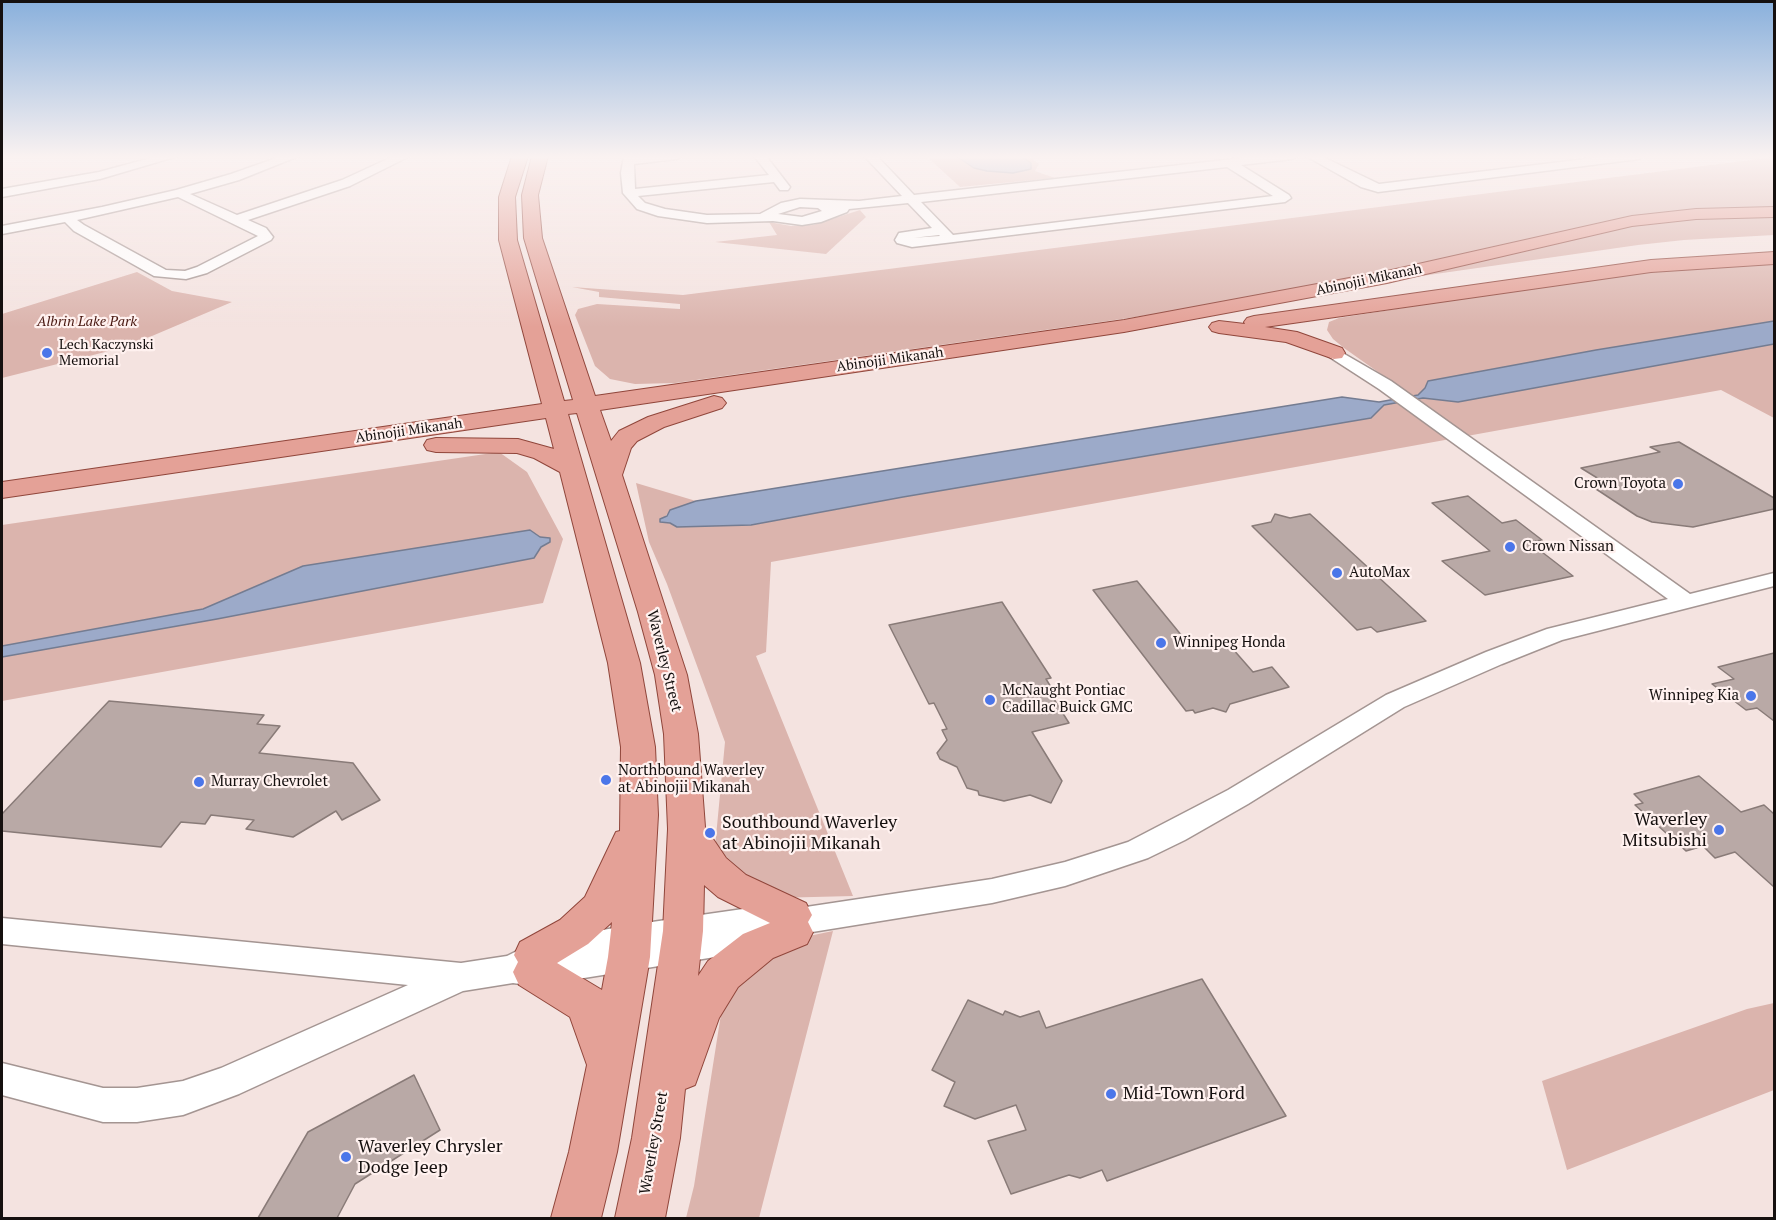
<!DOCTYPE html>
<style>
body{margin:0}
#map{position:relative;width:1776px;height:1220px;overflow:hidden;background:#f4e3e0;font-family:"PT Serif",serif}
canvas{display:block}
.frame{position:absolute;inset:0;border:3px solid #15100f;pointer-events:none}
</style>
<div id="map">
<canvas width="1776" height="1220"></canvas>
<div class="frame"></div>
</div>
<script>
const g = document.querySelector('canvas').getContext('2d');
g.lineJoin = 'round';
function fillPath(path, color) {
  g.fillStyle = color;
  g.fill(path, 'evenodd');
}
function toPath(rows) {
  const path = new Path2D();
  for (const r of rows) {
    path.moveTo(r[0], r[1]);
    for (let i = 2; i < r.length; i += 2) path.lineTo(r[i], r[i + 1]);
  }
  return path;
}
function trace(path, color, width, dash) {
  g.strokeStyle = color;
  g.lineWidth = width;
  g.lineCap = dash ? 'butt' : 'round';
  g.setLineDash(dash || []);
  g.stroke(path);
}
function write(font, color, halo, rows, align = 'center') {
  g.font = font + ' "PT Serif",serif';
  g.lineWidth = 4.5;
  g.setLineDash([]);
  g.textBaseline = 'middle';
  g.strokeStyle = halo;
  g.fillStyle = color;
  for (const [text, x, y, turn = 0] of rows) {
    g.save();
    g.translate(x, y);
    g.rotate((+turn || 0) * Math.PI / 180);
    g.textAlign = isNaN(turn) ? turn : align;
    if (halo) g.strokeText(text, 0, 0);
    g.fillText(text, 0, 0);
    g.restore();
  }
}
fillPath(toPath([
 [926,156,1028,156,1039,164,1035,171,1055,178,960,187],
 [1774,157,1774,235,1684,240,1638,245,675,383,635,384,610,379,595,366,575,315,578,309,597,304,680,309,680,304,599,297,599,292,572,287,683,295],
 [860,210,866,217,826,254,715,242,777,235,769,222,791,226,813,225],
 [1774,261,1774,321,1596,350,1428,381,1425,388,1418,395,1412,396,1344,348,1333,339,1327,330,1329,322,1339,318,1573,281,1741,262],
 [137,272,172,291,232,302,152,336,105,352,2,378,2,314],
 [1774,344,1774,418,1721,390,771,562,766,652,756,656,853,896,774,898,715,847,725,742,667,584,649,542,636,483,696,501,671,510,660,522,670,523,677,527,751,525,903,497,1371,418,1384,405,1423,398,1458,402],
 [499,452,527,472,563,539,543,603,2,701,2,525],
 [833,931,759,1218,686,1218,694,1186,721,1014,747,965,804,937],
 [1774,1003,1774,1090,1567,1170,1542,1081,1747,1009]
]), '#dbb4ad');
const water = toPath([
 [956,156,1021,156,1031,163,1031,169,1013,173,987,171,974,168,956,156],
 [1774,321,1774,344,1458,402,1423,398,1384,405,1371,418,903,497,751,525,677,527,670,523,660,522,660,519,667,516,670,510,696,501,1342,397,1379,402,1418,395,1425,388,1428,381,1596,350,1774,321],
 [530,530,540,537,550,538,550,542,541,547,534,558,217,619,2,657,2,646,203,609,303,566,530,530]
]);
fillPath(water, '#9caac9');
trace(water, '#747c91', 1.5);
const building = toPath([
 [1679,442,1774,498,1774,509,1693,527,1652,522,1637,516,1593,487,1607,484,1581,468,1660,452,1650,447,1679,442],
 [1468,496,1502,523,1516,520,1542,540,1529,542,1573,576,1485,595,1442,561,1490,551,1432,503,1468,496],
 [1275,514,1290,518,1310,514,1426,621,1377,632,1371,627,1357,630,1252,526,1271,522,1275,514],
 [1137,581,1191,647,1225,640,1253,672,1272,667,1289,687,1230,704,1226,712,1213,708,1195,713,1193,710,1186,711,1093,590,1137,581],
 [1002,602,1051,678,1046,679,1054,692,1052,696,1069,723,1032,732,1062,781,1051,803,1030,795,1004,801,979,795,978,791,967,788,957,767,940,759,937,753,947,740,942,730,947,729,934,703,929,704,889,625,1002,602],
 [1774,653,1774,721,1757,708,1746,710,1712,684,1734,679,1718,667,1774,653],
 [109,701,264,715,257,724,280,726,259,753,353,763,380,800,342,820,336,811,293,837,246,829,254,820,211,815,205,824,181,822,161,847,2,831,2,814,109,701],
 [1699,776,1741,812,1764,805,1774,814,1774,887,1735,852,1715,858,1703,846,1686,851,1635,805,1643,803,1634,794,1699,776],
 [1202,979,1286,1116,1107,1181,1102,1170,1080,1178,1069,1175,1011,1194,988,1141,1026,1130,1016,1105,975,1119,944,1106,955,1082,932,1070,968,1000,1003,1015,1005,1011,1020,1017,1039,1011,1046,1028,1202,979],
 [414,1075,440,1130,355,1184,337,1218,258,1218,308,1132,414,1075]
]);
fillPath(building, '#b9a9a6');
trace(building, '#897b78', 1.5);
const minor = toPath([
 [158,156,178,156,100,179,2,197,2,189,99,172,158,156],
 [282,156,299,156,239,180,190,194,237,215,342,180,394,156,410,156,350,186,248,220,266,228,273,237,271,240,207,273,186,279,154,276,74,231,65,222,2,234,2,226,102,207,176,190,231,174,282,156],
 [178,197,258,236,197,267,185,271,166,270,84,225,77,220,178,197],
 [624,156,683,156,677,159,634,164,635,189,769,175,754,156,766,156,790,187,788,190,780,190,774,182,638,196,645,203,665,209,707,215,760,214,781,203,800,199,859,201,902,196,864,156,877,156,914,195,1260,156,1298,156,1292,159,1241,165,1289,195,1291,198,1285,202,912,247,897,243,895,240,899,233,932,228,908,203,849,209,847,212,821,222,802,225,773,221,707,223,658,216,637,209,623,193,621,173,624,156],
 [1227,167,1273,196,953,235,921,202,1227,167],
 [800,207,818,208,822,211,802,217,778,214,800,207],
 [939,235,940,236,911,238,912,238,939,235],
 [1306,156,1321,156,1379,184,1610,156,1645,156,1639,159,1378,192,1361,187,1306,156],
 [1334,348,1391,381,1690,594,1774,573,1774,586,1562,640,1502,664,1404,707,1248,804,1185,840,1148,858,1065,886,992,903,806,933,792,928,777,930,780,936,776,945,765,949,534,986,513,983,463,991,239,1094,183,1115,137,1122,103,1122,2,1095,2,1063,103,1088,137,1088,183,1081,221,1068,408,985,2,944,2,918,461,963,507,956,535,942,631,925,792,902,806,907,992,879,1065,862,1128,842,1228,790,1386,695,1486,652,1547,629,1668,599,1379,389,1328,356,1326,353,1334,348]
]);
const major = toPath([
 [512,156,528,156,515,197,517,240,564,401,573,400,524,238,522,195,532,156,548,156,538,195,542,238,595,396,1124,320,1387,271,1632,216,1696,209,1774,207,1774,217,1696,219,1632,226,1387,283,1124,332,600,410,611,441,619,431,648,417,714,396,722,398,726,403,722,408,664,427,637,441,631,448,622,475,687,675,698,734,705,827,726,858,746,875,806,903,812,915,808,922,813,932,807,944,773,958,738,987,719,1018,695,1085,685,1089,680,1138,665,1218,615,1218,632,1138,663,931,668,829,664,734,655,675,638,612,577,413,568,414,640,663,655,747,658,815,650,957,617,1152,601,1218,551,1218,569,1152,587,1065,570,1017,519,985,513,972,518,962,514,955,520,942,560,920,585,897,616,832,620,831,621,747,608,663,560,472,534,458,517,453,436,452,427,450,424,445,427,440,436,438,518,439,554,449,546,418,2,498,2,482,542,404,499,240,499,197,512,156],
 [704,885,718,897,770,923,743,934,708,961,698,976,703,931,704,885],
 [612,922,608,957,602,990,557,963,588,944,612,922],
 [1774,252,1774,264,1651,272,1265,327,1297,332,1342,348,1345,353,1342,358,1334,359,1286,342,1219,333,1212,331,1209,327,1212,323,1219,321,1245,324,1244,322,1247,318,1254,316,1651,260,1774,252]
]);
trace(minor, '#a49592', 3);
trace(major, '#90463b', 2);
fillPath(minor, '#fff');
fillPath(major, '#e4a197');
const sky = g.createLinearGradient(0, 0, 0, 327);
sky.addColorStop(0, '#89b0dc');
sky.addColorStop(0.48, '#faf2f1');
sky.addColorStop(1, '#faf2f100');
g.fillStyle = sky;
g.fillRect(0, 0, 1776, 327);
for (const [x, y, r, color] of [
 [47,353,6,"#4b76e9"],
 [1678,484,6,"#4b76e9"],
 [1510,547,6,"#4b76e9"],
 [1337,573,6,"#4b76e9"],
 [1161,643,6,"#4b76e9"],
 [1751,696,6,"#4b76e9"],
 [990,700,6,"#4b76e9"],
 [606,780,6,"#4b76e9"],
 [199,782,6,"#4b76e9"],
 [1719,830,6,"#4b76e9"],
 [710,833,6,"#4b76e9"],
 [1111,1094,6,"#4b76e9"],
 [346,1157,6,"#4b76e9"]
]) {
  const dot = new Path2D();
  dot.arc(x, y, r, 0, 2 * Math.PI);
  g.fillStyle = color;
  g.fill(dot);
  trace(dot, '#fff1ef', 2);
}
write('14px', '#15100f', '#fff1ef', [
 ["Abinojii Mikanah",1369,280,-12],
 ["Abinojii Mikanah",890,360,-8],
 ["Abinojii Mikanah",409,431,-8]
]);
write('italic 14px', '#491811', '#fff1ef', [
 ["Albrin Lake Park",87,322]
]);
write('14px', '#15100f', '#fff1ef', [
 ["Lech Kaczynski",59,345],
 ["Memorial",59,361]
], 'left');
write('15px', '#15100f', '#fff1ef', [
 ["Crown Toyota",1666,484,"right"],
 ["Crown Nissan",1522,547],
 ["AutoMax",1349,573],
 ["Winnipeg Honda",1173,643],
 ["McNaught Pontiac",1002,691],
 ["Cadillac Buick GMC",1002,708],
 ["Winnipeg Kia",1739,696,"right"],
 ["Northbound Waverley",618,771],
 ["at Abinojii Mikanah",618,788],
 ["Murray Chevrolet",211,782]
], 'left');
write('15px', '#15100f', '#fff1ef', [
 ["Waverley Street",664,661,76],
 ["Waverley Street",654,1143,-80]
]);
write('18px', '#15100f', '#fff1ef', [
 ["Waverley",1707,820,"right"],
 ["Mitsubishi",1707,841,"right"],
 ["Southbound Waverley",722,823],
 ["at Abinojii Mikanah",722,844],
 ["Mid-Town Ford",1123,1094],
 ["Waverley Chrysler",358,1147],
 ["Dodge Jeep",358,1168]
], 'left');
</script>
